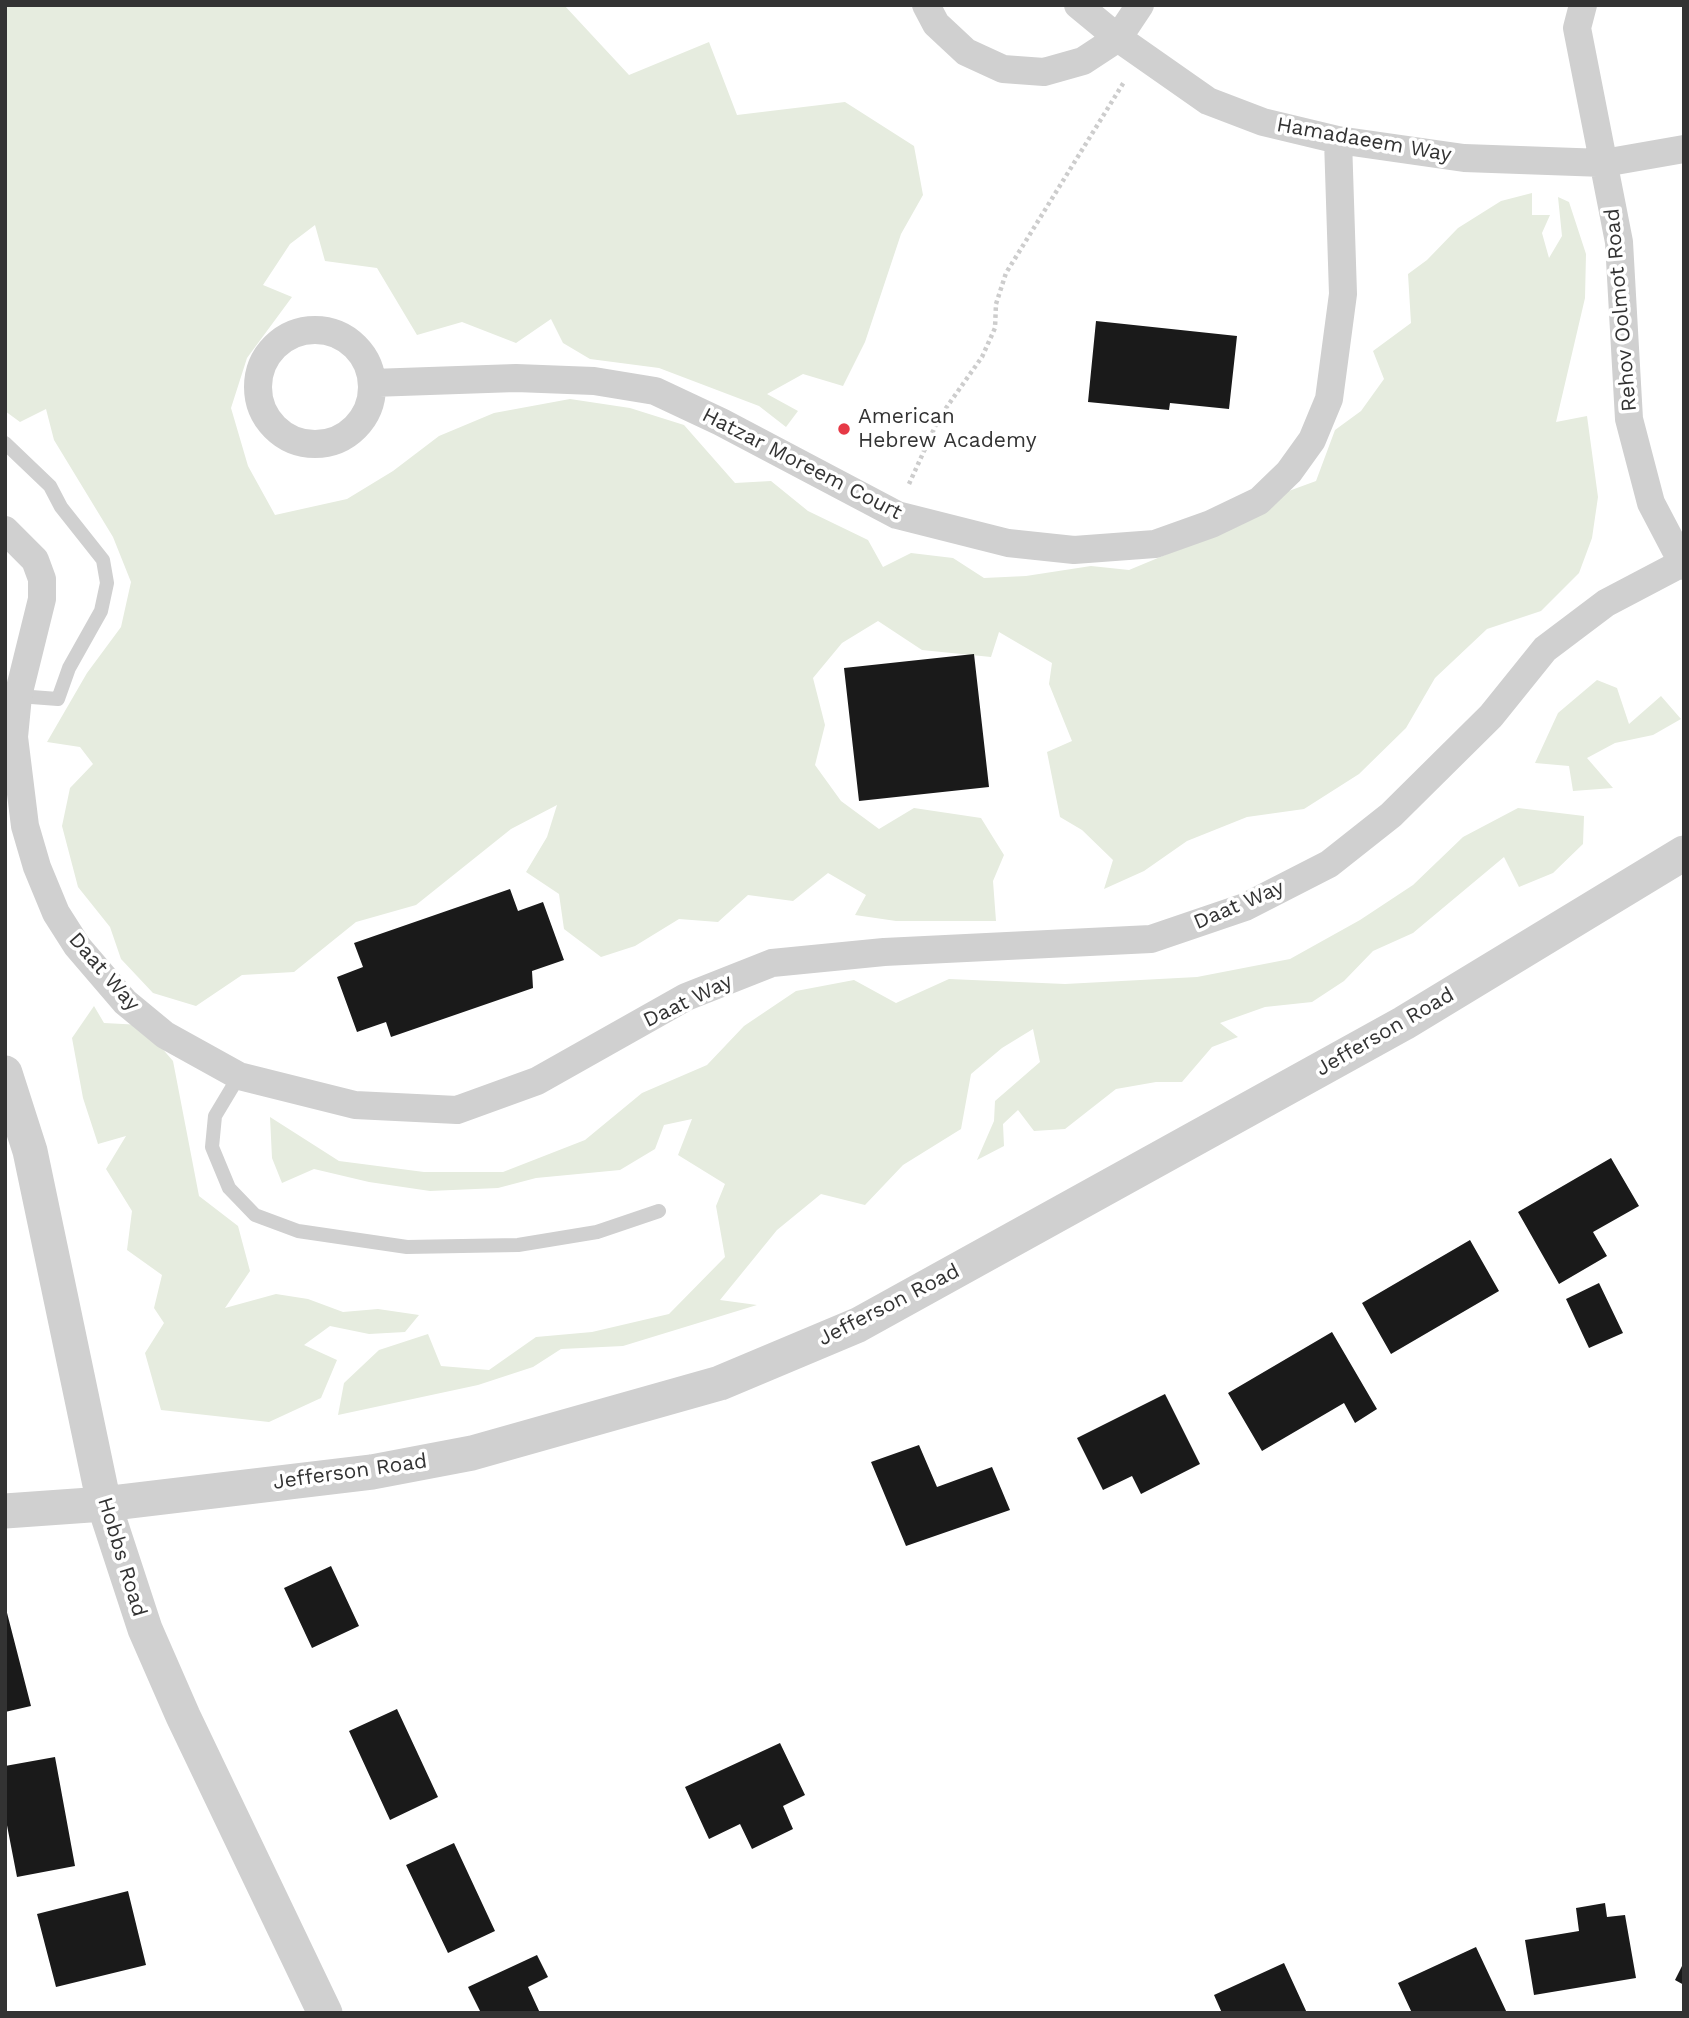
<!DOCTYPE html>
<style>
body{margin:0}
#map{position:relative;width:1689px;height:2018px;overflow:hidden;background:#fff;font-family:"Work Sans",sans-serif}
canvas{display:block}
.frame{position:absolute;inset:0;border:7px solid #333;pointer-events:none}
</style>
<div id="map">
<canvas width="1689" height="2018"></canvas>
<div class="frame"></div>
</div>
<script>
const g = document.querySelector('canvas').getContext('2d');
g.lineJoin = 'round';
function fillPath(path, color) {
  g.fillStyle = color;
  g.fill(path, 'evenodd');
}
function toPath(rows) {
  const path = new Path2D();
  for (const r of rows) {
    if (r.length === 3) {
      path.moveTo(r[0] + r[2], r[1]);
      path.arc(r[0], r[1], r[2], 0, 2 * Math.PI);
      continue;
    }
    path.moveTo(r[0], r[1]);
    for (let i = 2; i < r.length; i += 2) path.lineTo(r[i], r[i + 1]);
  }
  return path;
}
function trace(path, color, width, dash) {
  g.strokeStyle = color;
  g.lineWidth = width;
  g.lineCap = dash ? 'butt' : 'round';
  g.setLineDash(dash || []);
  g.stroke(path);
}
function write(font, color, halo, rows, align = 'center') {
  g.font = font + ' "Work Sans",sans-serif';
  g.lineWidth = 7;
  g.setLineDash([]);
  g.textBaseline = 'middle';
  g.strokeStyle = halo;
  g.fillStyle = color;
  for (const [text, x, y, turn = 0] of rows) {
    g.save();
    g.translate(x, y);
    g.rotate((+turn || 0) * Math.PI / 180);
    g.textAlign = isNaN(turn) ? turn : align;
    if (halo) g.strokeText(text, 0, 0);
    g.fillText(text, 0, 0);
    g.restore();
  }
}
fillPath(toPath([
 [5,5,564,5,629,75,709,42,737,115,845,102,914,146,923,195,901,234,865,342,843,386,803,374,767,394,798,411,786,427,759,406,659,368,590,359,563,343,551,319,516,343,462,322,417,335,377,268,325,261,315,225,290,244,263,285,292,297,247,358,231,408,248,466,275,515,347,499,393,471,439,436,494,413,570,399,630,408,684,425,735,483,771,481,808,511,868,540,883,567,911,553,953,558,984,578,1026,576,1091,566,1129,570,1177,550,1286,492,1316,481,1335,430,1361,411,1384,379,1373,351,1411,323,1408,274,1427,260,1458,228,1501,201,1532,193,1532,215,1550,215,1542,233,1549,258,1562,236,1558,197,1569,202,1586,254,1585,298,1556,422,1587,416,1598,497,1592,538,1579,573,1541,611,1487,629,1435,678,1406,728,1359,774,1304,809,1247,817,1187,841,1144,871,1104,889,1113,860,1082,830,1060,817,1047,752,1072,741,1049,684,1052,663,999,632,991,657,922,650,878,621,842,643,813,678,825,725,815,765,841,801,879,829,914,808,981,818,1004,855,993,881,996,921,896,921,855,915,866,895,828,873,793,901,748,895,718,922,679,919,635,946,601,957,564,929,559,894,526,872,547,837,557,805,511,829,416,905,356,922,294,972,242,975,196,1006,153,993,121,959,110,927,78,887,62,826,70,788,93,764,80,747,47,742,87,673,121,627,131,582,113,537,54,440,46,409,20,422,5,411],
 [1597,680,1617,688,1629,724,1661,696,1681,719,1653,735,1615,743,1587,758,1613,788,1573,791,1569,766,1535,763,1558,713],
 [1518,808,1584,816,1583,844,1553,873,1519,887,1504,857,1413,933,1373,951,1344,981,1312,1002,1265,1007,1220,1023,1238,1037,1212,1047,1182,1082,1156,1082,1116,1089,1065,1129,1034,1131,1018,1110,1003,1124,1004,1146,977,1160,994,1121,995,1101,1040,1062,1033,1029,1002,1048,971,1074,961,1129,903,1165,865,1205,821,1194,777,1230,720,1300,757,1305,623,1346,561,1349,533,1367,478,1385,338,1415,344,1383,379,1350,428,1334,441,1366,489,1370,536,1337,592,1332,669,1314,725,1257,716,1206,725,1184,678,1155,692,1119,664,1125,655,1149,620,1170,536,1178,498,1188,430,1191,369,1182,314,1169,282,1183,272,1158,270,1117,339,1161,424,1172,503,1172,585,1140,642,1093,707,1065,744,1026,796,991,854,980,896,1003,949,979,1065,984,1197,977,1290,959,1360,920,1413,885,1463,837],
 [94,1006,104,1023,142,1025,173,1061,199,1196,238,1226,250,1271,225,1308,276,1294,308,1299,343,1312,378,1309,419,1315,405,1332,369,1334,330,1326,304,1345,337,1360,321,1398,269,1422,161,1410,145,1353,164,1323,154,1308,162,1275,127,1250,132,1211,106,1169,126,1136,98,1144,83,1098,72,1038]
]), '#e6ecdf');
fillPath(toPath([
 [1096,321,1237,336,1229,409,1170,403,1169,410,1088,402],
 [974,654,989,787,859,801,844,668],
 [510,889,518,911,543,902,564,960,532,971,533,988,391,1037,386,1022,357,1032,337,977,363,967,354,943],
 [1611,1158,1639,1206,1593,1232,1607,1256,1559,1284,1518,1212],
 [1470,1240,1499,1291,1391,1354,1362,1303],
 [1599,1283,1623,1333,1589,1348,1566,1299],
 [1332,1332,1377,1409,1355,1423,1344,1403,1262,1451,1228,1393],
 [1165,1394,1200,1464,1141,1494,1132,1476,1103,1490,1077,1438],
 [919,1445,937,1487,992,1467,1010,1510,906,1546,871,1462],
 [331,1566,359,1626,312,1648,284,1588],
 [5,1605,31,1706,5,1712],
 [397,1709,438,1797,390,1820,349,1731],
 [780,1743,805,1795,783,1806,793,1829,752,1849,740,1824,709,1839,685,1787],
 [55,1757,75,1866,17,1877,5,1815,5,1766],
 [454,1843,495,1931,448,1953,406,1865],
 [128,1891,146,1965,56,1987,37,1914],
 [1605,1903,1607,1917,1625,1915,1636,1978,1534,1995,1525,1940,1579,1931,1576,1908],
 [1476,1947,1507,2013,1412,2013,1398,1983],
 [537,1955,548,1977,528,1987,540,2013,481,2013,468,1987],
 [1684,1962,1684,1985,1675,1980],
 [1284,1963,1307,2013,1222,2013,1214,1995]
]), '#1a1a1a');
trace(toPath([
 [909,484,939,418,982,357,995,328,996,304,1006,273,1124,82]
]), '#cdcdcd', 4.5, [3.5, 3.5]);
trace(toPath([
 [5,443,50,486,61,507,103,560,107,583,101,611,69,668,58,699,18,696],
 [239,1076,215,1116,212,1147,229,1188,255,1215,298,1231,407,1247,518,1245,597,1232,659,1211]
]), '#d0d0d0', 14);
trace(toPath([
 [926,5,936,24,966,52,1003,69,1044,72,1083,61,1118,38,1140,5],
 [1078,5,1118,38,1208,101,1263,122,1338,140,1464,158,1604,163,1684,149],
 [1583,5,1577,28,1619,242,1629,419,1651,503,1684,566],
 [315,387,57],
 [372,383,516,378,594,381,655,391,721,422,897,515,1008,543,1074,550,1155,544,1211,524,1259,501,1289,472,1312,440,1329,399,1343,294,1338,140],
 [5,530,35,560,42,579,42,599,18,696,14,737,25,826,37,867,56,913,77,946,125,1002,165,1035,239,1076,355,1105,457,1110,537,1081,686,997,772,963,884,952,1151,939,1245,907,1329,864,1391,815,1491,716,1545,649,1606,603,1684,562]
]), '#d0d0d0', 28);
trace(toPath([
 [5,1073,30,1151,104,1504,145,1629,183,1716,325,2013],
 [5,1511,104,1504,372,1472,472,1453,720,1383,858,1325,1404,1023,1684,853]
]), '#d0d0d0', 35);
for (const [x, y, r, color] of [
 [844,429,7,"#e63946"]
]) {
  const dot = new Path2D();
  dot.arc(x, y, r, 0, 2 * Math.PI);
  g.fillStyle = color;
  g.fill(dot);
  trace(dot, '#fff', 2.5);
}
write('21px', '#333', '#fff', [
 ["Hamadaeem Way",1364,140,10],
 ["Rehov Oolmot Road",1621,310,-95],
 ["Hatzar Moreem Court",802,464,27],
 ["Daat Way",1239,905,-23],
 ["Daat Way",104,972,49],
 ["Daat Way",688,1001,-26],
 ["Jefferson Road",1385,1032,-30],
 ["Jefferson Road",889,1305,-27],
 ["Jefferson Road",350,1472,-8],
 ["Hobbs Road",122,1557,73]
]);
write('21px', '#333', '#fff', [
 ["American",858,417],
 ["Hebrew Academy",858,441]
], 'left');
</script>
